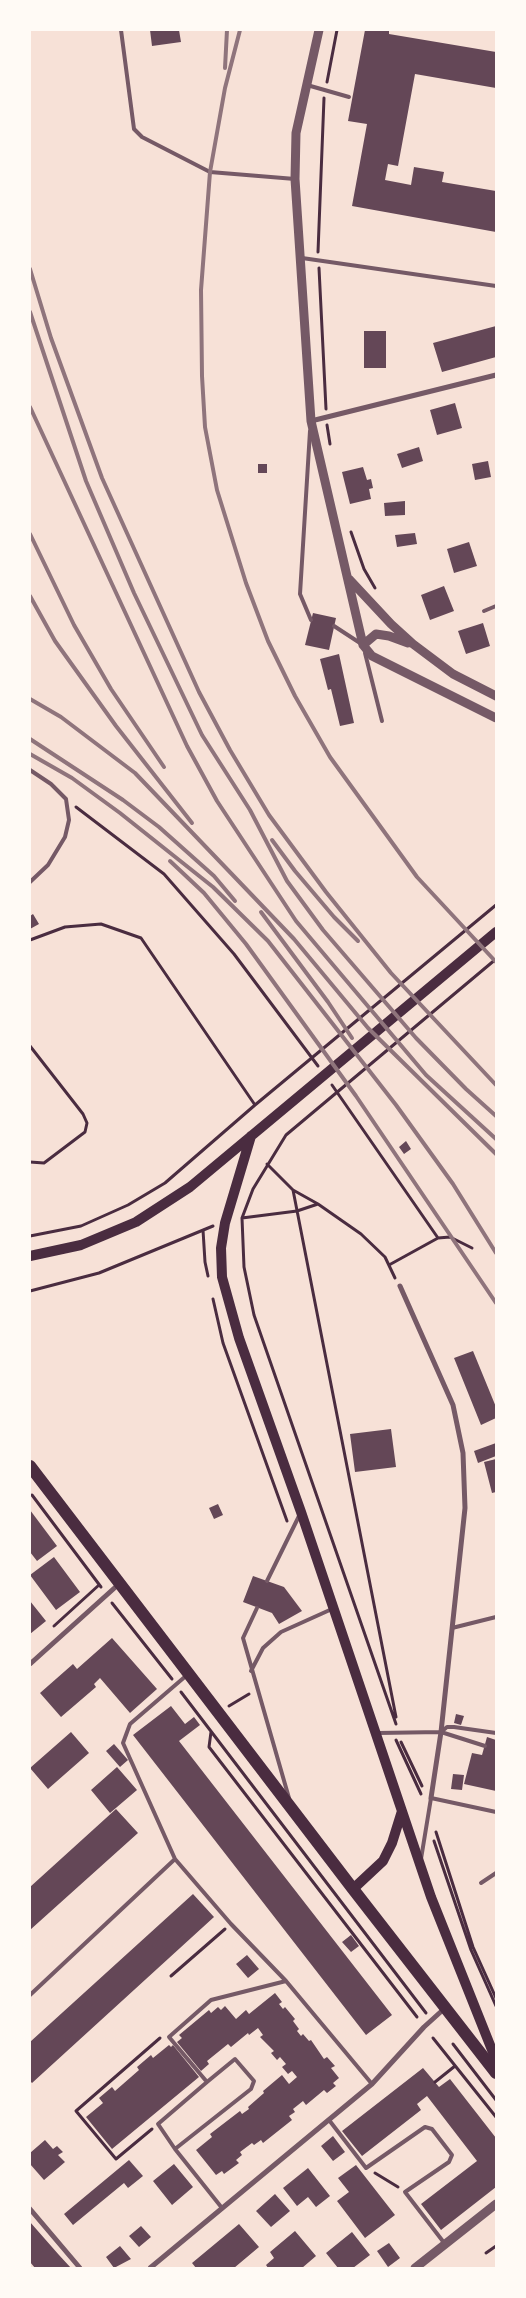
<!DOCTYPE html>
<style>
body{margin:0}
#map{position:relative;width:526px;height:2298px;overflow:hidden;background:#f7e1d7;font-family:"Playfair Display",serif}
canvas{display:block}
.frame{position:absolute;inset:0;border:31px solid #fffaf5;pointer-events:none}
</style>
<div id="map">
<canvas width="526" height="2298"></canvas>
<div class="frame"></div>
</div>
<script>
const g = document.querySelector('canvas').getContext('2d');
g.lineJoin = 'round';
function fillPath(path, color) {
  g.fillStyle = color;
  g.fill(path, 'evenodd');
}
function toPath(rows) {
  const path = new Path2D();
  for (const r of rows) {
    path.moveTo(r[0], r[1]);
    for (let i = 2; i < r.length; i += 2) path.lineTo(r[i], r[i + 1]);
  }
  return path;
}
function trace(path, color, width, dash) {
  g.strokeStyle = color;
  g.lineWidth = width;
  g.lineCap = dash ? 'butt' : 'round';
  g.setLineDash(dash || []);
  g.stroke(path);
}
fillPath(toPath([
 [150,30,179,30,181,42,152,46],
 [365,30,389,30,389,34,496,52,496,88,415,74,398,166,388,164,385,180,411,185,414,167,444,172,442,182,496,191,496,232,352,206,367,124,348,121],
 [496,326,496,357,442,372,433,343],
 [364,331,386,331,386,368,364,368],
 [455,403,462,428,437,435,430,410],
 [419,447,423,461,402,468,397,454],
 [488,461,491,477,475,480,472,464],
 [258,464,267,464,267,473,258,473],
 [363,467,367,480,371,479,373,488,369,489,371,499,350,504,342,472],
 [405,501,405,515,385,516,384,503],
 [415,533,417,544,397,547,395,535],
 [469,542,477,566,454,573,447,549],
 [444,586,454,611,430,620,421,595],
 [313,613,336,618,329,650,305,645],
 [483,623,490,646,466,654,458,631],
 [339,654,354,723,340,726,331,689,328,690,320,659],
 [33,914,39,924,30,929,30,916],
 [406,1141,411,1149,404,1154,399,1147],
 [473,1351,496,1407,496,1418,481,1425,454,1358],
 [391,1429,396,1467,355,1472,350,1434],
 [496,1443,496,1456,478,1463,474,1451],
 [496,1459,496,1492,492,1493,484,1462],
 [218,1504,223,1515,214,1519,209,1508],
 [30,1510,57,1546,37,1561,30,1552],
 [54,1557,80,1592,56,1610,30,1575],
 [253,1576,284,1587,302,1611,279,1624,272,1613,243,1602],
 [30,1601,46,1621,30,1634],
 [112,1638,157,1689,130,1713,100,1678,94,1684,96,1687,61,1717,40,1693,73,1664,77,1669],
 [171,1706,185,1724,194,1717,200,1725,179,1741,392,2015,366,2035,133,1735],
 [456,1714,464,1716,461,1725,454,1723],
 [71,1732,89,1753,48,1789,30,1768],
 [487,1737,496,1740,496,1791,464,1784,472,1753,482,1755],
 [114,1744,128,1760,120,1767,106,1751],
 [117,1767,137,1790,110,1813,91,1790],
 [453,1774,464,1775,462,1790,451,1789],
 [116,1809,138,1833,30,1930,30,1887],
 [193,1894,214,1917,32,2083,30,2081,30,2042],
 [351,1935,359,1946,351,1952,342,1942],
 [247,1955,259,1969,248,1978,236,1964],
 [275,1993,282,2002,279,2004,283,2009,285,2007,295,2019,293,2021,299,2029,297,2031,301,2036,303,2034,309,2041,311,2040,324,2059,327,2057,335,2066,331,2068,339,2078,333,2083,336,2086,327,2093,324,2090,306,2105,303,2101,293,2109,295,2112,289,2116,292,2120,263,2143,261,2140,254,2145,252,2143,240,2152,242,2155,236,2160,239,2163,224,2174,222,2171,216,2175,196,2150,212,2137,210,2134,240,2111,242,2114,249,2109,248,2107,264,2093,263,2091,282,2075,289,2084,297,2077,292,2071,288,2074,282,2067,286,2064,280,2057,277,2060,271,2053,274,2051,260,2037,263,2035,258,2028,249,2035,248,2033,231,2047,228,2044,207,2061,209,2064,201,2071,177,2042,182,2038,179,2035,209,2010,211,2013,218,2007,221,2010,225,2006,236,2019,246,2010,249,2014],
 [169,2045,171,2047,173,2045,199,2077,112,2149,86,2117,103,2103,99,2098,112,2087,115,2091,139,2070,137,2067,151,2055,153,2058],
 [423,2068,439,2087,450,2079,496,2138,496,2187,441,2230,421,2204,477,2161,427,2096,417,2104,421,2110,362,2156,342,2131],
 [333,2136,345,2152,333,2161,321,2146],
 [45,2140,53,2149,57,2146,63,2152,58,2155,65,2162,44,2180,30,2164,30,2153],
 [129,2160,143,2176,128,2188,124,2183,73,2225,64,2214],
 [174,2164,193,2187,172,2205,153,2181],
 [356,2165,395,2215,365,2238,337,2201,349,2192,338,2178],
 [308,2168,330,2196,316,2207,308,2197,297,2206,283,2188],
 [275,2194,290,2211,271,2227,256,2211],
 [30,2222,59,2255,71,2268,35,2268,30,2262],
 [239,2224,259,2247,234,2268,196,2268,192,2263],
 [141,2226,151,2237,139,2247,129,2236],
 [295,2231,316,2256,302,2268,268,2268,266,2265,274,2258,270,2252],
 [352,2232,370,2255,353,2268,338,2268,326,2253],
 [389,2243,400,2258,388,2267,377,2251],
 [120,2246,131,2259,114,2268,106,2257]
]), '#644757');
trace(toPath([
 [327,82,337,30],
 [318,252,324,98],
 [319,268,326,409],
 [327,425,330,444],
 [351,532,364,569,375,588],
 [76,807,164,874,234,954,318,1066],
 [30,940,65,927,101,924,141,938,255,1105],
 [30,1046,83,1114,87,1123,85,1132,44,1163,30,1162],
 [332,1085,438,1238],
 [267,1164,293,1190,318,1204,361,1234,385,1257,395,1278],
 [293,1190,396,1717],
 [242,1218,297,1211,318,1204],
 [203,1230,205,1262,208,1276],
 [30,1236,81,1226,128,1205,165,1183,255,1105,496,905],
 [389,1265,438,1238,450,1237,472,1248],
 [30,1291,99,1273,213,1226],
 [213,1299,223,1343,287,1521],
 [32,1495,101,1587],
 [112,1603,172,1679],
 [54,1626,99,1585],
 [181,1692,426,2013],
 [229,1706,249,1694],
 [396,1724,254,1315,244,1267,242,1218,253,1189,286,1135,496,959],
 [211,1732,209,1747,417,2017],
 [396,1740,421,1794],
 [401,1742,422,1786],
 [436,1832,473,1947,496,1998],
 [434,1841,471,1950,496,2006],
 [171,1976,225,1929],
 [433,2038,496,2117],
 [453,2044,496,2100],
 [435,2082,455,2066],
 [152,2129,116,2159,76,2111,160,2038],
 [375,2173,398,2187],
 [486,2253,496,2246]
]), '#4a2c40', 3);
trace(toPath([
 [121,30,134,129,142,137,210,172,295,179],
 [307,85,349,97],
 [302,258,496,286],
 [310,431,300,594,311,620],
 [484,611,496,606],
 [334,626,360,643],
 [365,653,382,721],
 [30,770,51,784,66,799,69,820,65,837,48,865,30,882],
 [267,1581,299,1516],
 [257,1608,243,1638,289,1798],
 [452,1628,496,1617],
 [251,1671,263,1648,281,1632,332,1609],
 [441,1732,447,1727,454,1727,496,1733],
 [378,1733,441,1732,485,1746],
 [175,1859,231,1924,286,1981,372,2084],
 [421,1859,431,1798,496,1812],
 [481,1883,496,1873],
 [30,1995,175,1859,123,1743,130,1724,187,1675],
 [329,2120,366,2168,425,2127,432,2129,452,2155,449,2162,405,2192,445,2244],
 [175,2149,158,2124,207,2082],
 [222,2208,175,2149,251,2089,254,2081,235,2059,207,2082,169,2037,211,2000,286,1981]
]), '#755966', 4);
trace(toPath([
 [311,421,496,375],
 [400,1286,453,1405,463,1453,465,1508,441,1732,431,1798],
 [30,1664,120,1583],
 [30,2209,80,2268],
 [150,2268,372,2084,424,2027,445,2008]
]), '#755966', 5);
trace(toPath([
 [319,30,296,133,295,179,311,421,363,645,372,656,496,718],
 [349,579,391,624,413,644,453,674,496,696],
 [363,645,376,634,389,636,408,643],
 [415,2268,496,2204]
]), '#755966', 9);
trace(toPath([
 [251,1136,225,1223,221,1248,222,1277,239,1338,301,1512,431,1897,496,2060],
 [30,1256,81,1245,136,1222,190,1187,496,932],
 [353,1889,383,1861,392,1843,402,1811]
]), '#4a2c40', 10);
trace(toPath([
 [30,1466,353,1889,496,2073]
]), '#4a2c40', 12);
trace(toPath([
 [240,30,225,88,210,172,201,290,202,376,205,427,217,490,246,583,268,641,295,696,330,757,417,877,496,962],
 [225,68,227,30],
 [30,269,51,338,102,478,199,692,230,750,269,815,326,892,391,973,496,1085],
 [30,312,86,481,134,593,202,735,250,810,287,881,323,930,416,1038,466,1089,496,1116],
 [30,407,187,746,217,801,296,921,426,1075,496,1139],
 [30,534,74,625,111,689,164,767],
 [30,596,55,641,116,726,192,823],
 [30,699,61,717,135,773,294,939,368,1028,496,1154],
 [30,739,123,800,159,827,214,876,235,901],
 [30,754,72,778,120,813,213,887,268,941,396,1105,453,1184,496,1253],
 [272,840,295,871,334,917,358,941],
 [170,861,204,893,246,944,356,1096,496,1303],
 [261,912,328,1002,352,1038]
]), '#8f747c', 4);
</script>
